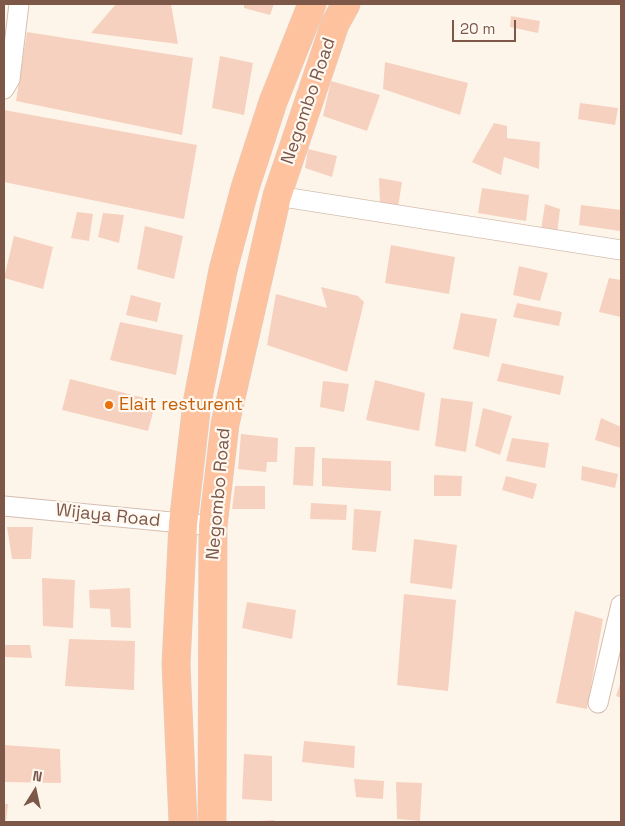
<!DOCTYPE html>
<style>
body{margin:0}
#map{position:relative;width:625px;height:826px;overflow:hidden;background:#fef5ea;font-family:"Space Grotesk",sans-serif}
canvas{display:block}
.frame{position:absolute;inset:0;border:5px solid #7d5849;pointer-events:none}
.north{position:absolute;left:10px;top:766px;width:50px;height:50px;-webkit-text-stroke:4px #fff9f2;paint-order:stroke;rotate:10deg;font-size:14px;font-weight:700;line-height:20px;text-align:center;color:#7d5849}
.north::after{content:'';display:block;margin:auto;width:18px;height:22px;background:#7d5849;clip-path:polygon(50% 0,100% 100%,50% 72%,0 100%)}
.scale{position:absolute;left:452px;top:20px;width:64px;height:22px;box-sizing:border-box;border:2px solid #7d5849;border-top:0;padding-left:6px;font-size:15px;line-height:18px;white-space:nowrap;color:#7d5849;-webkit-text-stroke:4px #fff9f2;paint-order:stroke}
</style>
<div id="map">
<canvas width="625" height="826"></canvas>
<div class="frame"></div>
<div class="north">N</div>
<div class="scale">20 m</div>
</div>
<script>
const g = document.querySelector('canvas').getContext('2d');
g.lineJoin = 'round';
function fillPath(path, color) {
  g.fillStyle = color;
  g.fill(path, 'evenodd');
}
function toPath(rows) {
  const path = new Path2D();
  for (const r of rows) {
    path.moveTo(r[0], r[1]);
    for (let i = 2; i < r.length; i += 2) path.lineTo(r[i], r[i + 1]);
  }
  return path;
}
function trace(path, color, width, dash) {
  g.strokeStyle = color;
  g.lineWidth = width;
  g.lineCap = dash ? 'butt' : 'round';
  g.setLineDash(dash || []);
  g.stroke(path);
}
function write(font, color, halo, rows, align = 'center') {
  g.font = font + ' "Space Grotesk",sans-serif';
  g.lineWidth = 4.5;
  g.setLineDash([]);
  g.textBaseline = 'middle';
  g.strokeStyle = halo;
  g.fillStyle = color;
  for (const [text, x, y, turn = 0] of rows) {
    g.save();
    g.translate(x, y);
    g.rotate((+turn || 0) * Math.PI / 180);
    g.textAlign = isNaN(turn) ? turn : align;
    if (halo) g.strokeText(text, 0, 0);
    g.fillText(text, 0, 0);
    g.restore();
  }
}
fillPath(toPath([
 [116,4,171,4,178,44,91,33],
 [244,4,274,4,270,15,244,8],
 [511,16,540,21,538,33,510,27],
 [27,32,193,58,182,135,16,101],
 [220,56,253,63,244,115,212,108],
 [385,62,468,83,460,115,383,89],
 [331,81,380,95,367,131,323,116],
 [580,103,618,108,615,125,578,119],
 [4,110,197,145,184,219,4,182],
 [494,123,507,126,507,138,540,142,539,169,504,157,501,175,472,162],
 [308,149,337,156,332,177,305,168],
 [379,178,402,182,398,207,380,203],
 [482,188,529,195,526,221,478,213],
 [545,204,560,209,557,234,541,230],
 [581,205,621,210,620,231,579,225],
 [77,212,93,214,89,241,71,238],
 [103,213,124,215,119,243,98,237],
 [145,226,183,236,174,279,137,269],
 [14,236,53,247,43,289,4,278],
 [391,245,455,257,449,294,385,283],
 [519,266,548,273,540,301,513,295],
 [609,278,621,280,621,317,599,312],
 [321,287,358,296,364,302,347,372,267,345,276,294,327,308],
 [131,295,161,303,157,322,126,315],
 [517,303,562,312,559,326,513,317],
 [461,313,497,319,489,357,453,349],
 [120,322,183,335,176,375,110,360],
 [502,363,564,376,560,395,497,381],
 [70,379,156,401,148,431,62,410],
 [375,380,425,393,419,431,366,420],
 [323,381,349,384,344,412,320,407],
 [441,398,473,402,466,452,435,446],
 [483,408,512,416,500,455,475,446],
 [601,418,621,427,621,448,595,440],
 [241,434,278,438,277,462,267,462,266,472,238,469],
 [512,438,549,443,545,468,506,461],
 [295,447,315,447,313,486,293,485],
 [322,458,391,461,391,491,322,486],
 [582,466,618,474,615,488,581,480],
 [434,475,462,476,461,496,434,496],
 [506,476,537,484,533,499,502,490],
 [235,486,265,486,265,509,232,509],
 [311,503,347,505,346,520,310,519],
 [354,509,381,511,376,552,352,550],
 [7,527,33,527,31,559,12,559],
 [414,539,457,545,452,589,410,583],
 [42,578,75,580,73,628,43,626],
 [130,588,131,628,111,627,110,609,90,608,89,590],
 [404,594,456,600,448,691,397,685],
 [247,602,296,610,292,639,242,628],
 [575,611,603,619,587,709,556,703],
 [69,639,135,641,134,690,65,686],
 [4,645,30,645,32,658,4,657],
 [621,681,621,698,616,696],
 [304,741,355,746,354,768,302,762],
 [4,745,60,749,61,783,4,782],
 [244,754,272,756,272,801,242,799],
 [354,779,384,781,383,799,356,797],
 [396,782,422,783,420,821,397,819],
 [4,804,8,804,6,822,4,822],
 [274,820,274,822,260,822,260,821]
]), '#f6d1bf');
const minor = toPath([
 [4,89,10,79,19,4],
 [277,196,621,250],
 [4,506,213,526],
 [598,703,621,605]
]);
const trunk = toPath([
 [183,822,176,664,183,524,197,403,223,270,245,188,273,102,312,4],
 [212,822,213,526,225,424,277,196,335,24,346,4]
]);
trace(minor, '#d5beb0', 21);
trace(trunk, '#dbd0cc', 29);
trace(minor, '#fff', 19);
trace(trunk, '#fec29e', 28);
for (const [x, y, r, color] of [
 [109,405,5,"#e8710a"]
]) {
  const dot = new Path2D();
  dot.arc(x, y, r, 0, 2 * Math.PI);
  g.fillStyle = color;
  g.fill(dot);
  trace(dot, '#fff9f2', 2);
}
write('18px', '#7d5849', '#fff9f2', [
 ["Negombo Road",309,101,-71],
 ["Negombo Road",219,494,-85],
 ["Wijaya Road",108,516,6]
]);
write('18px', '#c56008', '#fff9f2', [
 ["Elait resturent",119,405]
], 'left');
</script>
